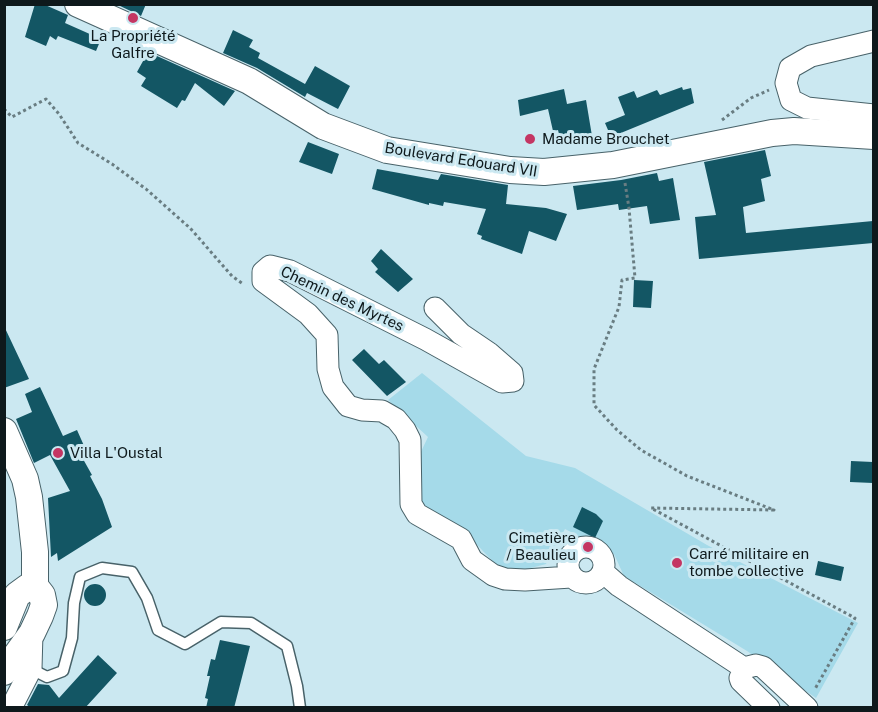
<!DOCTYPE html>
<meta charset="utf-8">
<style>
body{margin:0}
#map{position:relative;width:878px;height:712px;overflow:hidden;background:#cbe8f1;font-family:"Public Sans",sans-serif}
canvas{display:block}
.frame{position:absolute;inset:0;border:6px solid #0e191c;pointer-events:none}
</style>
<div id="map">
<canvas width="878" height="712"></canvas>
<div class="frame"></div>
</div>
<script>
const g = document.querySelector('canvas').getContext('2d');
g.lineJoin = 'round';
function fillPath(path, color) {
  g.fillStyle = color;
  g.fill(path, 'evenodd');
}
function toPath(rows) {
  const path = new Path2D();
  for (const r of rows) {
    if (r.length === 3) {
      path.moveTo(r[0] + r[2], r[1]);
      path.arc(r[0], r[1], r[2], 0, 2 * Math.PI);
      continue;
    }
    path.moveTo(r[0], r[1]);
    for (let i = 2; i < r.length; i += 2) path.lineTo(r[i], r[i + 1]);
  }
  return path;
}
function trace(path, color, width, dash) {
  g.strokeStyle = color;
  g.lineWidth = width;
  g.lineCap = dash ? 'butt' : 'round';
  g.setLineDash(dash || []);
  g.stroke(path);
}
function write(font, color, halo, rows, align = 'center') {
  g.font = font + ' "Public Sans",sans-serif';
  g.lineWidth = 6;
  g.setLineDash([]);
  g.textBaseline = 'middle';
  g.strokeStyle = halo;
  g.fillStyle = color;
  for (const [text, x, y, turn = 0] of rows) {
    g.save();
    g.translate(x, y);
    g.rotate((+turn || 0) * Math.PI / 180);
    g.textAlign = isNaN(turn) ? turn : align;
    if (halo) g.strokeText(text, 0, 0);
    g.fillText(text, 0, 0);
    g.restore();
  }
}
fillPath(toPath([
 [422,373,526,456,575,468,707,545,858,623,816,698,747,651,624,576,614,554,565,529,546,564,512,573,501,570,463,530,430,512,419,503,418,458,428,437,388,400]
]), '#a5dae9');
fillPath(toPath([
 [35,4,43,4,68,15,65,23,101,39,96,51,58,36,56,40,50,36,46,46,25,37],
 [116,4,146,4,141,16],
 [233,30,253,40,249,47,260,53,258,58,305,84,315,66,350,86,338,109,307,93,305,97,257,68,223,53],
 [148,52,235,91,224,106,195,83,185,101,182,100,177,108,141,86,146,78,137,72],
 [682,87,683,90,691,88,694,103,611,137,605,123,625,115,618,97,634,91,637,98,657,90,660,95],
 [564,89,567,104,586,100,592,136,561,142,558,130,553,131,548,109,520,116,518,100],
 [308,142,339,154,332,174,299,162],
 [765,150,771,176,761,179,765,201,743,207,746,233,873,221,873,243,699,259,695,217,716,215,704,162],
 [377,169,438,180,441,174,508,185,506,204,546,208,567,214,556,241,529,231,522,254,481,239,482,236,477,234,486,209,444,202,443,206,429,203,429,205,372,189],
 [657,173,659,181,673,178,680,220,650,224,647,206,619,210,618,204,577,210,573,186,621,180],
 [381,249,413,279,398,292,375,272,378,269,371,261],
 [634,280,653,281,651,308,633,307],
 [4,326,29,379,4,388],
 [364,349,379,364,384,360,406,382,387,396,352,360],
 [40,387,63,436,77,430,89,457,83,459,92,475,90,476,102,499,112,527,58,561,57,553,51,557,48,498,70,491,50,455,34,463,16,419,32,412,25,394],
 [851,461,873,462,873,483,850,482],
 [582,507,596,514,603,521,595,538,573,527],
 [818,561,844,567,841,581,815,575],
 [95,595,11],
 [220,640,250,646,234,708,206,708,208,699,205,698,210,676,207,676,211,659,215,660],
 [98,655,117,673,85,708,31,708,27,705,38,684,49,685,59,698]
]), '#135664');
const service = toPath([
 [31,669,47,677,63,671,72,638,74,603,80,577,102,568,132,572,147,598,158,630,185,644,221,622,251,623,287,646,297,686,300,708]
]);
const minor = toPath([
 [874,41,811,56,790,68,786,83,791,100,807,108,874,115],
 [435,308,461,334,489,353,512,373,513,381,502,382,425,339,290,271,270,266,263,272,263,281,308,314,327,335,328,369,333,387,348,406,362,410,382,411,396,419,405,430,410,440,411,504,417,514,461,539,472,560,493,575,505,579,525,580,571,577],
 [586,565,18],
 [603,572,619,586,744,668,756,665,763,667,807,708],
 [744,668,740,678,741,681,769,708],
 [11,708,31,669,32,633]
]);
const tertiary = toPath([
 [78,4,249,81,323,126,387,150,510,170,544,172,613,165,772,133,794,131,874,136],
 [4,431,25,479,29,497,35,552,35,586],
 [4,627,17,595,28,587,35,586],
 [4,672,32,633,40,616,44,605,42,595,35,586]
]);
trace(service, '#486269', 13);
trace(minor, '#486269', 23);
trace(tertiary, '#486269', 28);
trace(toPath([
 [4,109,12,117,46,99,59,114,78,143,112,164,146,189,190,228,232,276,243,284],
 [722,120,751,98,769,90],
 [625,183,629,208,635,278,622,280,619,307,594,369,594,405,617,430,641,450,687,476,774,510,651,508,855,618,815,689]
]), '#697d82', 3, [3, 3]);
trace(service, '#fff', 10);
trace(minor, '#fff', 21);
trace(tertiary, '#fff', 26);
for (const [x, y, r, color] of [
 [133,18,6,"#c43663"],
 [530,139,6,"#c43663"],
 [58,453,6,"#c43663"],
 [588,547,6,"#c43663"],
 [677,563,6,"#c43663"]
]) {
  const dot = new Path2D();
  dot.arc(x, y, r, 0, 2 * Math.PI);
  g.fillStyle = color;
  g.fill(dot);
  trace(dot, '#cbe8f1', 2);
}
write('15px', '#0e191c', '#cbe8f1', [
 ["La Propriété",133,36,"center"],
 ["Galfre",133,53,"center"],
 ["Madame Brouchet",542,139],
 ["Villa L'Oustal",70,453],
 ["Cimetière",576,538,"right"],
 ["/ Beaulieu",576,555,"right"],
 ["Carré militaire en",689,554],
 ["tombe collective",689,571]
], 'left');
write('15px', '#0e191c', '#cbe8f1', [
 ["Boulevard Edouard VII",461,160,9],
 ["Chemin des Myrtes",342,299,25]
]);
</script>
